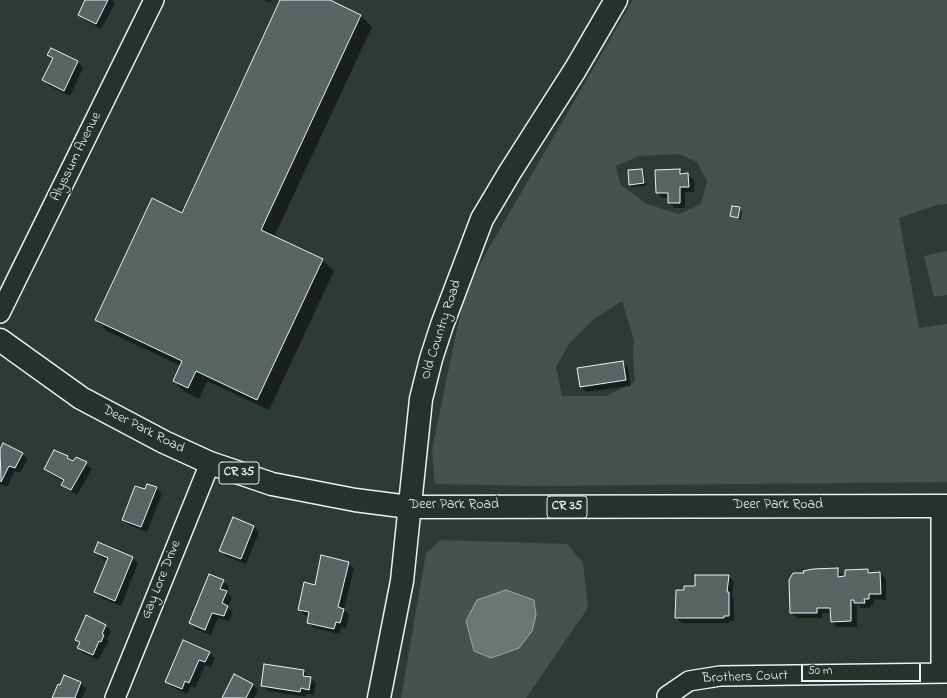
<!DOCTYPE html>
<style>
body{margin:0}
#map{position:relative;width:947px;height:698px;overflow:hidden;background:#2e3b35;font-family:"Indie Flower",sans-serif}
canvas{display:block}
.scale{position:absolute;left:801px;top:664px;width:120px;height:18px;box-sizing:border-box;border:2px solid #e8f1f8;border-top:0;padding-left:5px;font-size:12px;line-height:14px;white-space:nowrap;color:#e8f1f8;-webkit-text-stroke:3px #26332d;paint-order:stroke}
</style>
<div id="map">
<canvas width="947" height="698"></canvas>
<div class="scale">50 m</div>
</div>
<script>
const g = document.querySelector('canvas').getContext('2d');
g.lineJoin = 'round';
function fillPath(path, color) {
  g.fillStyle = color;
  g.fill(path, 'evenodd');
}
function toPath(rows) {
  const path = new Path2D();
  for (const r of rows) {
    path.moveTo(r[0], r[1]);
    for (let i = 2; i < r.length; i += 2) path.lineTo(r[i], r[i + 1]);
  }
  return path;
}
function trace(path, color, width, dash) {
  g.strokeStyle = color;
  g.lineWidth = width;
  g.lineCap = dash ? 'butt' : 'round';
  g.setLineDash(dash || []);
  g.stroke(path);
}
function write(font, color, halo, rows, align = 'center') {
  g.font = font + ' "Indie Flower",sans-serif';
  g.lineWidth = 3.5;
  g.setLineDash([]);
  g.textBaseline = 'middle';
  g.strokeStyle = halo;
  g.fillStyle = color;
  for (const [text, x, y, turn = 0] of rows) {
    g.save();
    g.translate(x, y);
    g.rotate((+turn || 0) * Math.PI / 180);
    g.textAlign = isNaN(turn) ? turn : align;
    if (halo) g.strokeText(text, 0, 0);
    g.fillText(text, 0, 0);
    g.restore();
  }
}
fillPath(toPath([
 [633,0,947,0,947,204,937,205,899,218,919,328,947,324,947,482,540,486,435,484,432,450,464,295,489,248],
 [679,154,697,162,707,181,701,204,679,214,647,204,620,184,616,166,639,156],
 [622,301,634,340,633,355,635,382,606,396,562,396,556,367,569,344,594,319],
 [947,251,947,295,934,297,924,256],
 [441,540,567,544,583,563,588,608,526,698,401,698,426,553]
]), '#45524e');
const water = toPath([
 [506,590,534,600,536,615,532,631,519,648,491,658,474,651,466,621,477,600,506,590]
]);
fillPath(water, '#6b7775');
trace(water, '#9da8a9', 1);
fillPath(toPath([
 [86,0,112,0,115,3,101,29,85,20,79,14],
 [264,0,272,0,270,3],
 [281,0,328,0,360,15,372,27,274,237,323,260,334,271,269,410,207,381,199,399,185,392,174,381,181,366,107,331,96,320,182,214],
 [52,49,78,62,83,68,70,96,49,86,44,80,54,60,49,55],
 [642,170,644,173,646,186,633,187,630,185],
 [680,170,694,180,694,192,685,192,685,208,675,208,669,203,669,198,662,198,657,193],
 [739,208,742,211,741,220,731,216],
 [623,363,628,368,631,386,586,392,581,386],
 [4,444,22,454,28,459,20,473,15,471,7,487,0,484,0,451],
 [54,452,68,457,74,463,76,458,92,469,77,495,62,485,64,482,50,474,45,468],
 [156,488,162,494,147,532,129,525,123,520,145,491],
 [253,526,259,532,246,564,226,556,221,550],
 [99,544,133,558,138,563,121,606,101,598,95,592,108,561,101,558,95,552],
 [348,563,354,568,344,610,349,615,346,628,341,627,340,634,314,628,308,622,310,616,305,615,299,609,315,586],
 [837,569,843,577,867,570,872,574,880,573,886,579,886,600,874,599,874,604,870,605,870,608,861,608,857,604,857,627,837,627,832,622,832,613,822,613,822,618,797,618,791,612],
 [728,576,734,581,732,597,734,598,734,621,729,621,729,623,682,623,676,617,685,591],
 [223,581,229,587,227,592,232,598,228,607,233,612,229,621,218,618,211,635,196,629,190,623],
 [105,625,111,631,107,639,109,641,98,660,83,653,78,648,80,644,76,640],
 [209,653,215,658,211,667,205,665,195,688,191,686,187,694,172,687,166,682],
 [304,671,316,683,314,695,306,694,306,697,268,691,262,686],
 [81,683,86,689,82,698,53,698,61,686],
 [252,684,258,690,254,698,224,698]
]), '#0007');
const building = toPath([
 [85,0,108,0,96,24,78,15,85,0],
 [280,0,330,0,361,15,261,230,323,259,257,400,196,371,188,388,173,381,182,361,95,320,152,198,182,213,280,0],
 [51,48,78,61,64,91,42,80,53,58,47,55,51,48],
 [642,169,644,183,629,185,628,170,642,169],
 [680,169,680,174,688,173,689,187,680,187,680,203,668,203,668,193,656,193,655,170,680,169],
 [732,206,740,207,738,218,730,216,732,206],
 [623,361,626,380,580,387,577,368,623,361],
 [3,443,23,453,15,468,9,466,1,482,0,449,3,443],
 [54,450,68,456,67,458,73,461,76,457,87,462,71,490,61,485,64,480,44,469,54,450],
 [147,484,157,487,141,527,122,520,135,486,145,489,147,484],
 [233,517,254,526,241,559,219,551,233,517],
 [98,542,133,557,115,601,94,592,108,558,94,552,98,542],
 [321,555,349,562,338,607,344,609,340,623,336,622,334,629,307,623,309,612,298,610,304,582,315,585,321,555],
 [838,568,838,577,845,576,845,570,868,569,868,573,880,572,881,594,869,594,869,599,864,599,865,603,854,603,854,600,851,600,851,621,831,622,830,608,817,608,817,613,790,613,789,580,793,573,804,573,803,571,813,569,838,568],
 [209,574,224,580,220,589,227,591,222,603,228,606,224,616,212,613,205,630,189,623,209,574],
 [695,575,729,575,727,592,729,592,729,616,724,616,724,618,675,618,676,590,684,590,684,586,695,586,695,575],
 [86,615,106,625,102,634,104,635,101,642,99,641,93,655,77,648,80,642,75,640,86,615],
 [183,640,210,652,205,662,199,660,189,683,185,681,182,689,165,682,183,640],
 [264,664,304,670,303,676,311,677,309,690,301,688,300,692,261,686,264,664],
 [234,674,253,684,246,698,222,698,234,674],
 [64,675,81,682,75,698,52,698,58,684,60,685,64,675]
]);
fillPath(building, '#596563');
trace(building, '#e8f1f8', 1);
const minor = toPath([
 [0,313,154,0],
 [941,506,941,673],
 [667,696,689,681,720,676,947,673],
 [115,698,210,463]
]);
const major = toPath([
 [0,340,81,398,164,442,210,463,272,484,355,500,409,507,947,506],
 [379,698,402,581,421,399,431,359,442,325,482,219,510,172,575,70,616,0]
]);
trace(minor, '#e8f1f8', 22);
trace(major, '#e8f1f8', 25);
trace(minor, '#26332d', 19);
trace(major, '#26332d', 22);
for (const [x, y, w] of [
 [239,473,40],
 [567,507,40]
]) {
  const box = new Path2D();
  box.roundRect(x - w / 2, y - 11, w, 22, 3);
  g.fillStyle = '#26332d';
  g.fill(box);
  trace(box, '#e8f1f8', 1);
}
write('bold 13px', '#e8f1f8', null, [
 ["CR 35",239,473],
 ["CR 35",567,507]
]);
write('14px', '#e8f1f8', '#26332d', [
 ["Alyssum Avenue",77,157,-64],
 ["Old Country Road",442,330,-72],
 ["Deer Park Road",143,430,27],
 ["Deer Park Road",454,506],
 ["Deer Park Road",778,506],
 ["Gay Lore Drive",162,580,-68],
 ["Brothers Court",745,678,-2]
]);
</script>
